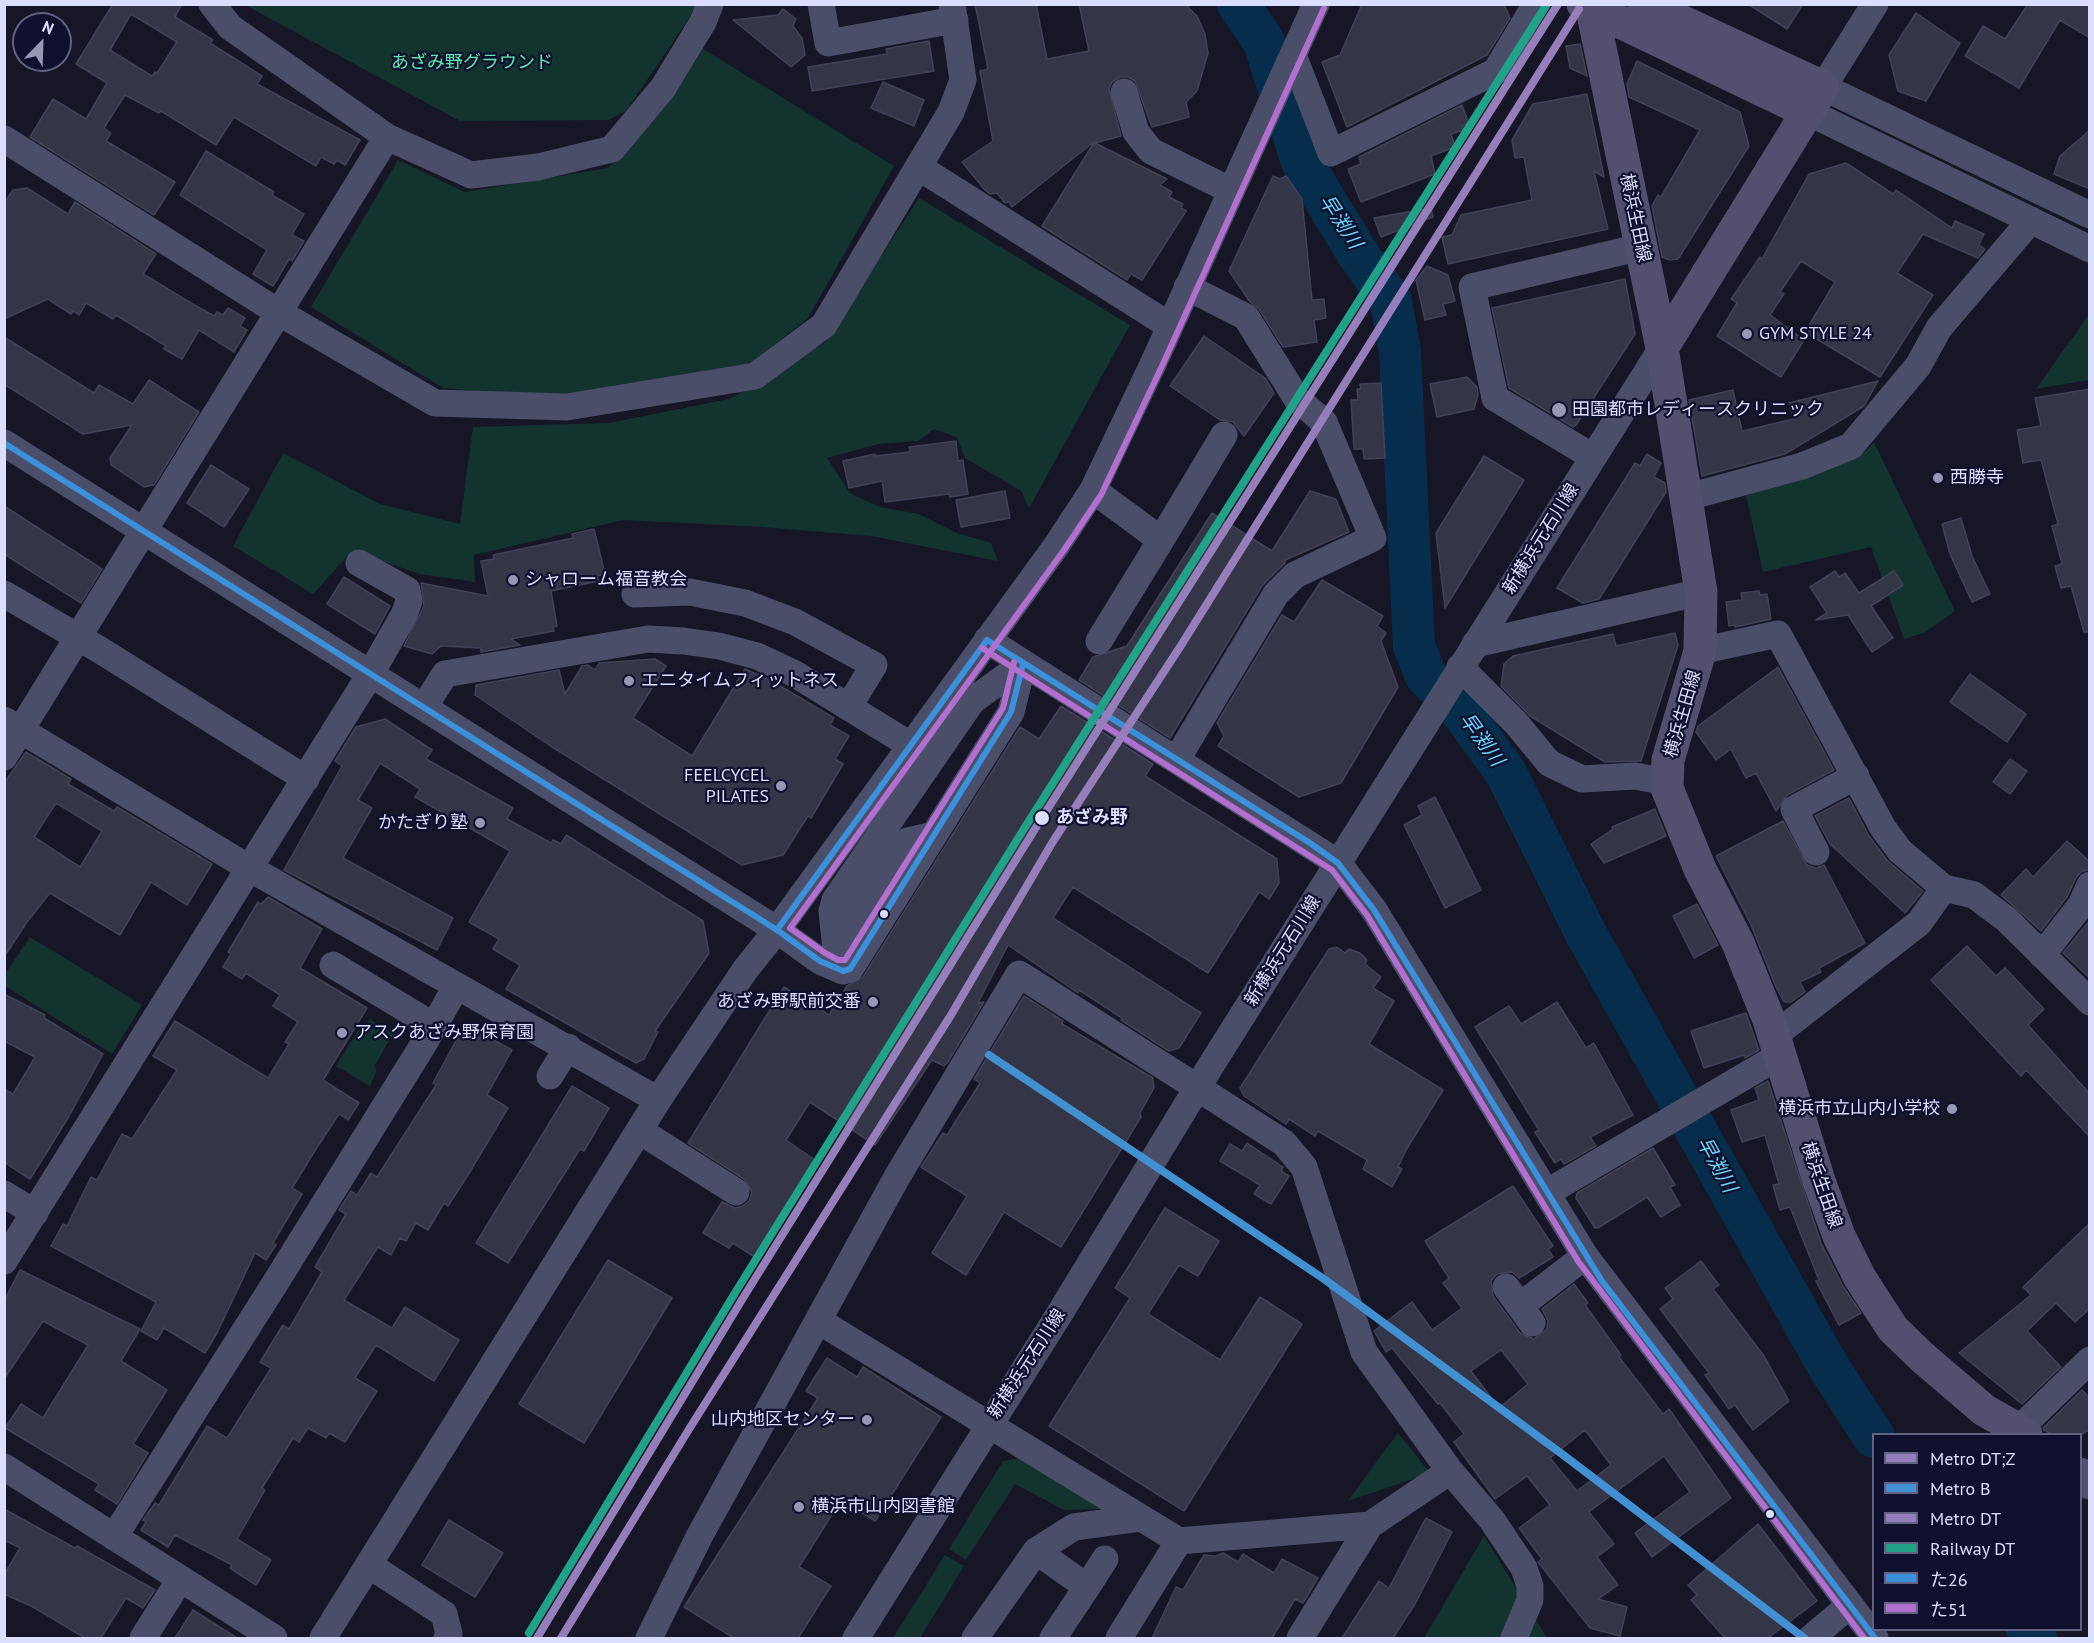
<!DOCTYPE html>
<meta charset="utf-8">
<style>
body{margin:0}
#map{position:relative;width:2094px;height:1643px;overflow:hidden;background:#161627;font-family:"PT Sans","Noto Sans JP",sans-serif}
canvas{display:block}
.frame{position:absolute;inset:0;border:6px solid #dcdeff;pointer-events:none}
.legend{position:absolute;left:1872px;top:1433px;width:210px;height:198px;box-sizing:border-box;background:#0f102e;border:2px solid #616282;margin:0;padding:8px 10px;list-style:none;font-size:18px;color:#dcdeff}
.legend li{display:flex;align-items:center;gap:12px;height:30px}
.legend b{width:30px;border:2px solid #616282}
.north{position:absolute;left:12px;top:12px;width:60px;height:60px;box-sizing:border-box;background:#0f102e;border:2px solid #616282;border-radius:50%;rotate:23deg;font-size:16px;font-weight:700;line-height:24px;text-align:center;color:#dcdeff}
.north::after{content:'';display:block;margin:auto;width:21px;height:27px;background:#9798b3;clip-path:polygon(50% 0,100% 100%,50% 72%,0 100%)}
</style>
<div id="map">
<canvas width="2094" height="1643"></canvas>
<div class="frame"></div>
<ul class="legend">
<li><b style="height:8px;background:#957ebb"></b>Metro DT;Z</li>
<li><b style="height:8px;background:#4090d2"></b>Metro B</li>
<li><b style="height:8px;background:#957ebb"></b>Metro DT</li>
<li><b style="height:8px;background:#20a288"></b>Railway DT</li>
<li><b style="height:8px;background:#3a90db"></b>た26</li>
<li><b style="height:8px;background:#b36fd0"></b>た51</li>
</ul>
<div class="north">N</div>
</div>
<script>
const g = document.querySelector('canvas').getContext('2d');
g.lineJoin = 'round';
function fillPath(path, color) {
  g.fillStyle = color;
  g.fill(path, 'evenodd');
}
function toPath(rows) {
  const path = new Path2D();
  for (const r of rows) {
    path.moveTo(r[0], r[1]);
    for (let i = 2; i < r.length; i += 2) path.lineTo(r[i], r[i + 1]);
  }
  return path;
}
function trace(path, color, width, dash) {
  g.strokeStyle = color;
  g.lineWidth = width;
  g.lineCap = dash ? 'butt' : 'round';
  g.setLineDash(dash || []);
  g.stroke(path);
}
function write(font, color, halo, rows, align = 'center') {
  g.font = font + ' "PT Sans","Noto Sans JP",sans-serif';
  g.lineWidth = 4.5;
  g.setLineDash([]);
  g.textBaseline = 'middle';
  g.strokeStyle = halo;
  g.fillStyle = color;
  for (const [text, x, y, turn = 0] of rows) {
    g.save();
    g.translate(x, y);
    g.rotate((+turn || 0) * Math.PI / 180);
    g.textAlign = isNaN(turn) ? turn : align;
    if (halo) g.strokeText(text, 0, 0);
    g.fillText(text, 0, 0);
    g.restore();
  }
}
fillPath(toPath([
 [245,5,698,5,626,111,608,120,460,121],
 [703,49,894,166,808,318,751,363,572,393,494,393,443,388,311,307,398,160,465,192,608,168,674,96],
 [919,198,1130,325,1029,508,1021,491,965,458,957,437,934,429,918,441,878,444,827,458,850,493,880,507,919,514,957,533,991,543,998,561,871,536,763,527,623,520,474,555,475,582,420,574,352,551,313,594,233,546,283,453,380,504,460,524,473,427,609,423,729,399,825,342],
 [2089,314,2089,380,2036,389],
 [1874,442,1955,611,1926,632,1904,639,1871,547,1763,572,1746,495,1865,452],
 [30,937,142,1005,112,1054,5,986,5,974],
 [370,1019,393,1034,375,1065,376,1072,370,1086,336,1066,362,1024,365,1026],
 [1398,1433,1430,1473,1348,1501,1387,1447],
 [1025,1457,1106,1509,1064,1510,1015,1484,966,1560,949,1549,1003,1461],
 [1484,1536,1547,1638,1424,1638],
 [945,1555,964,1566,920,1638,893,1638]
]), '#13332f');
trace(toPath([
 [1238,4,1264,42,1302,162,1358,254,1391,301,1400,352,1414,646,1426,676,1461,711,1506,773,1585,932,1828,1366,1874,1437],
 [2027,1630,2036,1638]
]), '#072d4c', 42);
const building = toPath([
 [113,4,182,4,175,17,213,40,210,43,262,76,257,84,360,140,345,165,337,160,334,164,321,157,316,166,234,117,216,145,161,111,159,113,125,95,104,128,111,133,106,141,175,182,154,215,30,137,53,99,86,119,107,83,76,64,113,4],
 [131,14,177,42,157,73,155,72,152,76,110,50,131,14],
 [975,4,1036,4,1047,59,1089,51,1079,4,1185,4,1197,16,1205,34,1208,53,1197,91,1186,102,1189,117,1152,127,1135,81,1128,77,1120,77,1112,82,1109,89,1121,136,1095,143,1167,179,1160,185,1172,192,1169,197,1183,204,1181,208,1186,211,1142,280,1131,274,1127,280,1042,226,1095,141,1012,207,1009,202,1005,203,997,193,990,194,985,190,962,162,993,141,980,71,988,69,975,4],
 [1362,4,1504,4,1510,18,1487,55,1347,127,1322,62,1340,55,1362,4],
 [1748,4,1803,4,1787,29,1748,4],
 [2028,4,2090,4,2090,38,2060,20,2019,88,1965,56,1983,26,2005,39,2028,4],
 [783,9,796,19,793,26,802,38,805,55,791,67,733,20,778,15,783,9],
 [1916,13,1960,43,1926,101,1898,91,1889,55,1916,13],
 [929,41,934,71,812,91,808,67,887,54,886,49,929,41],
 [1580,44,1587,76,1570,68,1566,46,1580,44],
 [1637,61,1740,112,1749,146,1678,259,1670,260,1662,257,1652,206,1658,195,1661,197,1700,130,1629,97,1627,84,1637,61],
 [883,82,924,100,914,126,871,108,883,82],
 [1587,94,1604,177,1594,171,1608,229,1448,264,1442,237,1452,235,1461,215,1532,200,1524,157,1515,158,1512,140,1533,104,1587,94],
 [1462,105,1469,124,1462,126,1464,130,1451,134,1455,147,1431,156,1435,174,1361,202,1348,169,1361,164,1359,157,1462,105],
 [2090,130,2090,189,2054,174,2060,156,2090,130],
 [206,151,274,192,272,195,304,214,292,235,304,241,292,261,289,259,273,286,253,274,267,250,180,195,206,151],
 [1846,163,1893,194,1896,190,1952,228,1955,221,1984,234,1979,245,1985,249,1978,258,1923,234,1897,273,1933,295,1880,377,1805,332,1835,282,1801,261,1780,292,1784,294,1770,315,1804,340,1781,377,1717,336,1737,303,1731,299,1760,257,1762,259,1809,174,1846,163],
 [1273,176,1280,179,1286,176,1302,199,1312,300,1324,299,1326,318,1314,320,1317,342,1283,347,1259,309,1250,302,1229,271,1273,176],
 [27,188,68,214,75,202,156,254,143,274,191,303,214,316,217,312,223,315,228,308,245,318,240,326,247,330,234,352,199,330,182,359,164,349,166,346,116,315,113,319,86,303,79,315,73,311,71,314,48,299,4,319,4,203,13,190,27,188],
 [1431,208,1433,217,1381,237,1374,218,1431,208],
 [1427,266,1448,275,1455,301,1443,304,1446,315,1425,320,1416,280,1427,266],
 [1625,279,1635,334,1576,425,1573,427,1509,388,1492,308,1625,279],
 [1204,336,1265,378,1274,393,1244,436,1233,422,1220,420,1170,386,1204,336],
 [4,337,94,393,99,385,133,404,149,380,199,412,154,485,144,487,111,465,110,458,132,425,83,434,4,384,4,337],
 [1467,377,1477,387,1478,395,1474,409,1437,417,1430,384,1467,377],
 [1878,381,1864,406,1785,454,1702,476,1689,400,1733,390,1742,431,1794,419,1789,403,1878,381],
 [1381,383,1385,458,1364,459,1363,449,1354,449,1351,400,1358,400,1357,389,1361,389,1360,384,1381,383],
 [2090,389,2090,632,2084,632,2071,586,2061,588,2055,566,2062,564,2052,526,2058,524,2041,460,2023,463,2017,430,2041,426,2035,398,2090,389],
 [956,441,958,461,963,460,968,494,950,497,949,494,885,502,882,481,849,488,843,461,875,454,875,456,910,452,909,447,956,441],
 [1647,454,1661,463,1654,477,1665,483,1666,492,1599,599,1583,603,1557,588,1635,463,1640,466,1647,454],
 [1484,456,1524,480,1445,608,1436,533,1484,456],
 [211,465,249,489,224,527,187,503,211,465],
 [1005,491,1010,518,961,527,956,500,1005,491],
 [1310,491,1336,499,1349,532,1285,560,1285,563,1262,586,1170,738,1079,680,1093,657,1127,646,1212,513,1272,551,1310,491],
 [4,506,102,569,81,603,4,554,4,506],
 [1961,518,1972,556,1990,594,1972,602,1950,554,1942,524,1961,518],
 [594,529,605,574,597,576,599,581,551,591,557,626,553,627,554,631,511,639,520,645,481,652,481,648,441,646,432,654,404,646,424,606,421,583,488,596,481,561,494,559,493,555,573,538,572,534,594,529],
 [1835,571,1839,577,1845,573,1859,593,1894,571,1903,585,1871,606,1893,638,1872,652,1848,615,1816,620,1827,613,1810,587,1835,571],
 [344,577,390,606,375,634,327,604,344,577],
 [1322,580,1383,616,1377,626,1386,633,1381,641,1398,687,1341,783,1299,797,1218,746,1224,736,1217,723,1282,615,1294,622,1322,580],
 [1759,591,1760,595,1767,594,1771,619,1735,627,1735,625,1729,626,1726,602,1742,600,1741,593,1759,591],
 [1675,633,1678,645,1641,761,1605,762,1530,716,1501,686,1504,664,1513,656,1613,634,1616,646,1675,633],
 [655,659,666,666,633,718,692,756,745,669,772,681,834,718,830,725,849,736,835,759,843,764,811,818,808,816,783,855,742,865,549,745,475,695,476,685,559,670,565,694,582,666,588,665,595,670,599,663,655,659],
 [1778,667,1834,770,1787,795,1776,811,1756,773,1746,778,1731,749,1716,760,1696,732,1698,726,1778,667],
 [1970,674,2026,714,2007,742,1950,702,1970,674],
 [1061,706,1153,764,1145,776,1277,859,1279,883,1269,899,1259,892,1208,973,1073,887,1053,918,1201,1013,1179,1048,1169,1051,1121,1020,1122,1018,1079,990,1078,993,1008,945,978,1003,984,1002,948,1062,944,1066,932,1060,875,1145,810,1102,786,1140,818,1162,793,1203,790,1201,756,1258,733,1243,729,1248,703,1233,722,1202,735,1208,743,1206,749,1201,752,1192,744,1179,688,1143,784,987,829,1015,847,986,863,977,1020,727,1039,739,1061,706],
 [385,719,432,750,426,759,513,808,507,819,551,843,553,840,561,844,566,835,703,921,709,953,655,1031,658,1032,644,1059,636,1063,506,989,520,965,493,949,499,939,469,922,510,851,415,797,420,789,380,763,358,800,372,808,343,858,453,918,437,950,284,870,342,766,335,761,356,727,385,719],
 [26,752,71,779,68,784,114,811,117,807,212,864,187,905,151,882,120,935,50,893,27,922,4,957,4,783,26,752],
 [56,803,102,831,80,867,34,837,56,803],
 [2010,759,2027,771,2010,794,1993,782,2010,759],
 [1435,797,1481,890,1445,908,1404,825,1422,815,1418,806,1435,797],
 [1849,798,1869,836,1887,860,1923,891,1905,913,1830,844,1815,816,1849,798],
 [1655,809,1666,836,1604,863,1591,844,1613,829,1612,827,1655,809],
 [1783,821,1807,865,1816,868,1824,865,1865,943,1819,968,1821,972,1800,982,1805,992,1791,1002,1784,1002,1776,987,1751,925,1716,856,1783,821],
 [2067,841,2090,862,2090,869,2081,872,2076,878,2067,897,2041,931,2001,895,2026,869,2033,877,2067,841],
 [268,897,322,929,300,968,367,1008,323,1080,359,1103,348,1120,339,1114,316,1149,292,1188,302,1194,273,1243,276,1245,266,1260,255,1253,217,1333,205,1353,164,1328,157,1340,141,1331,156,1302,51,1246,63,1224,67,1226,91,1177,97,1180,122,1134,132,1139,177,1070,153,1056,175,1021,268,1078,289,1044,285,1042,298,1022,273,1006,280,995,246,973,242,979,223,967,231,954,228,952,258,902,261,904,268,897],
 [1697,904,1718,945,1694,958,1673,916,1697,904],
 [2090,920,2090,978,2063,953,2090,920],
 [1967,946,1996,976,2005,968,2044,1009,2028,1025,2090,1094,2090,1137,2026,1070,2021,1076,1931,980,1967,946],
 [1337,947,1345,953,1349,949,1360,953,1367,960,1365,964,1381,977,1373,988,1394,1001,1369,1044,1443,1090,1406,1150,1398,1167,1402,1169,1392,1187,1363,1169,1367,1160,1318,1131,1315,1136,1289,1119,1286,1124,1244,1096,1240,1088,1329,949,1337,947],
 [4,994,45,1015,44,1018,103,1054,68,1118,30,1179,4,1162,4,1089,13,1094,35,1057,4,1041,4,994],
 [1024,996,1063,1021,1062,1024,1153,1078,1154,1088,1140,1113,1141,1117,1061,1247,1004,1212,966,1275,932,1253,967,1196,921,1167,943,1133,947,1135,980,1083,974,1079,1024,996],
 [1557,1002,1586,1048,1594,1043,1633,1115,1590,1137,1596,1146,1564,1164,1561,1159,1555,1163,1535,1132,1539,1130,1475,1027,1509,1006,1521,1024,1557,1002],
 [1746,1013,1759,1050,1745,1058,1744,1055,1704,1068,1691,1031,1746,1013],
 [465,1024,512,1050,487,1095,508,1108,468,1175,448,1206,444,1203,428,1230,416,1223,406,1241,400,1238,391,1255,378,1247,344,1300,392,1328,405,1307,459,1340,434,1381,376,1345,355,1378,377,1391,345,1442,329,1433,326,1438,308,1428,299,1442,293,1438,262,1488,265,1490,237,1539,271,1560,256,1585,230,1568,232,1565,175,1535,168,1547,141,1530,146,1522,143,1520,155,1503,159,1505,207,1426,227,1438,271,1368,260,1362,283,1325,289,1329,322,1272,315,1267,346,1214,339,1210,351,1191,357,1195,371,1173,377,1177,436,1085,433,1083,465,1024],
 [1768,1081,1821,1243,1843,1286,1861,1313,1839,1325,1816,1281,1819,1280,1790,1207,1780,1210,1773,1185,1779,1184,1765,1135,1742,1142,1731,1110,1759,1100,1755,1088,1768,1081],
 [572,1086,609,1108,584,1151,580,1149,508,1263,476,1243,572,1086],
 [1247,1143,1283,1167,1281,1171,1289,1176,1271,1204,1254,1194,1260,1185,1220,1161,1230,1144,1242,1151,1247,1143],
 [1653,1148,1675,1185,1670,1187,1680,1205,1661,1217,1647,1197,1598,1228,1595,1228,1576,1198,1577,1193,1653,1148],
 [1513,1186,1553,1246,1548,1249,1553,1257,1519,1278,1512,1272,1497,1274,1491,1281,1493,1296,1520,1333,1534,1339,1547,1329,1548,1321,1542,1309,1574,1284,1588,1303,1585,1305,1621,1355,1619,1357,1663,1414,1669,1409,1731,1498,1652,1557,1635,1533,1690,1492,1664,1456,1589,1512,1614,1544,1597,1557,1618,1585,1598,1599,1627,1607,1620,1636,1590,1628,1538,1562,1542,1559,1519,1528,1550,1505,1527,1476,1495,1499,1454,1442,1464,1434,1440,1403,1438,1404,1392,1348,1386,1352,1374,1331,1412,1302,1432,1330,1462,1308,1443,1283,1449,1278,1425,1241,1513,1186],
 [1501,1350,1528,1384,1499,1408,1471,1371,1501,1350],
 [1585,1430,1611,1465,1577,1491,1550,1458,1585,1430],
 [1165,1208,1219,1241,1198,1276,1179,1265,1148,1314,1220,1360,1260,1297,1302,1324,1184,1511,1049,1426,1130,1298,1115,1288,1165,1208],
 [2090,1223,2090,1308,2075,1322,2056,1303,2027,1331,2061,1367,2022,1404,1959,1353,2031,1295,2023,1287,2090,1223],
 [608,1260,672,1298,584,1443,519,1404,608,1260],
 [1701,1261,1719,1285,1713,1289,1764,1356,1789,1401,1753,1430,1735,1405,1729,1409,1705,1375,1709,1373,1660,1309,1673,1299,1665,1288,1701,1261],
 [20,1270,140,1329,121,1361,167,1390,133,1444,148,1453,117,1504,95,1490,99,1484,5,1428,21,1404,43,1418,88,1345,43,1321,4,1379,4,1301,20,1270],
 [827,1358,857,1377,863,1367,941,1417,875,1521,841,1500,799,1567,831,1586,798,1638,734,1638,684,1607,818,1398,806,1391,827,1358],
 [2082,1390,2090,1398,2090,1429,2082,1434,2051,1434,2044,1430,2043,1428,2082,1390],
 [4,1509,75,1548,77,1546,155,1590,143,1608,126,1598,101,1638,85,1638,33,1607,4,1594,4,1575,20,1548,4,1540,4,1509],
 [1426,1518,1452,1532,1415,1604,1393,1638,1342,1638,1379,1581,1389,1588,1426,1518],
 [449,1520,503,1553,475,1597,422,1565,449,1520],
 [1758,1524,1817,1601,1768,1638,1725,1638,1691,1600,1697,1595,1688,1585,1758,1524],
 [1223,1553,1238,1562,1243,1554,1274,1573,1282,1559,1318,1578,1303,1603,1295,1599,1272,1638,1152,1638,1176,1587,1183,1590,1204,1555,1216,1556,1223,1553],
 [193,1610,237,1638,175,1638,193,1610]
]);
fillPath(building, '#353548');
trace(building, '#414159', 1.5);
trace(toPath([
 [212,4,230,27,387,137,471,175,538,167,612,149,663,88,703,22,710,4],
 [821,4,828,43,955,20],
 [1875,4,1823,87,2090,215],
 [1293,55,1331,153,1496,71,1536,4],
 [1124,92,1136,132,1151,151,1230,190],
 [1808,112,2090,249],
 [4,139,278,312,435,403,567,407,755,376,824,325,951,112,963,80,952,4],
 [920,168,1170,326],
 [4,443,777,930,820,961,843,971,850,969,1011,712,1023,664],
 [1593,457,1495,398,1472,287,1641,247],
 [1093,490,1161,540,1099,641],
 [1688,497,1802,466,1851,446,1918,366,1939,328,2031,220],
 [1161,540,1224,435],
 [4,594,100,650,306,779],
 [635,594,690,592,745,603,795,622,874,665,849,706],
 [987,640,1338,863,1374,910,1585,1256,1875,1638],
 [1475,644,1701,592],
 [1700,651,1778,634,1883,828,1900,851,1944,888,1974,895,2006,919,2090,1002],
 [1460,667,1516,723,1549,763,1582,779,1635,776,1667,782],
 [424,707,445,674,648,639,683,641,719,646,757,656,795,674,910,745],
 [4,720,249,868,658,1100],
 [4,757,387,137],
 [1177,759,1276,594,1295,575,1373,538,1324,422,1297,399,1246,317,1187,287],
 [1816,852,1794,809,1856,776],
 [836,949,832,911,835,900,972,701,1023,664],
 [833,953,902,846,908,841,934,835],
 [2042,955,2081,905,2090,885],
 [333,965,434,1026],
 [1775,1035,1919,923,1944,888],
 [550,1076,568,1047],
 [640,1131,736,1192],
 [1548,1192,1779,1056],
 [4,1194,35,1213],
 [4,1261,371,673,404,615,409,601,407,590,359,563],
 [1506,1287,1532,1323],
 [1520,1306,1585,1256],
 [819,1321,1179,1541,1370,1525,1450,1471],
 [2018,1430,2090,1360],
 [4,1467,274,1638],
 [114,1537,274,1285,423,1045,456,987],
 [1036,1551,1087,1587,1053,1638],
 [369,1565,444,1614,449,1634,447,1638],
 [1087,1587,1105,1559],
 [143,1638,179,1581],
 [323,1638,658,1100,745,970,777,930,1057,545,1093,490,1154,362,1316,4],
 [649,1638,700,1535,897,1177,1019,974,1284,1143,1304,1167,1364,1352,1450,1471,1492,1520,1524,1568,1530,1586,1530,1600,1514,1638],
 [856,1638,1060,1313,1210,1067,1662,348],
 [975,1638,1036,1551,1074,1527,1140,1518],
 [1119,1638,1179,1541],
 [1300,1638,1370,1525],
 [1811,1638,1850,1605]
]), '#4b4e68', 27);
trace(toPath([
 [1583,4,1808,112],
 [1644,4,1823,87,1662,348],
 [1592,9,1662,348,1701,592,1700,651,1668,760,1667,788,1700,869,1738,943,1769,1020,1819,1181,1839,1236,1860,1278,1893,1329,1922,1357,1984,1410,2026,1434],
 [2080,1474,2090,1483]
]), '#534f6e', 33);
trace(toPath([
 [4,443,777,930,820,961,843,971,850,969,1011,712,1023,664],
 [777,930,987,640,1310,843,1338,863,1374,910,1602,1281,1875,1638]
]), '#3a90db', 6);
trace(toPath([
 [982,648,1332,870,1367,915,1578,1261,1864,1638],
 [1014,662,1003,708,845,960,838,960,825,953,790,928,1064,550,1101,495,1162,366,1324,8]
]), '#b36fd0', 6);
trace(toPath([
 [529,1633,735,1293,1027,824,1547,4]
]), '#20a288', 8);
trace(toPath([
 [537,1638,743,1298,1035,829,1558,4]
]), '#957ebb', 8);
trace(toPath([
 [989,1055,1324,1279,1562,1454,1804,1638]
]), '#4090d2', 8);
trace(toPath([
 [561,1638,691,1426,951,1015,1052,843,1180,647,1579,9]
]), '#957ebb', 8);
for (const [x, y, r, color] of [
 [1747,334,6,"#9798b3"],
 [1559,410,8,"#9798b3"],
 [1938,478,6,"#9798b3"],
 [513,580,6,"#9798b3"],
 [629,681,6,"#9798b3"],
 [781,786,6,"#9798b3"],
 [1042,818,8,"#dcdeff"],
 [480,823,6,"#9798b3"],
 [884,914,5,"#dcdeff"],
 [873,1002,6,"#9798b3"],
 [342,1033,6,"#9798b3"],
 [1952,1109,6,"#9798b3"],
 [867,1420,6,"#9798b3"],
 [799,1507,6,"#9798b3"],
 [1770,1514,5,"#dcdeff"]
]) {
  const dot = new Path2D();
  dot.arc(x, y, r, 0, 2 * Math.PI);
  g.fillStyle = color;
  g.fill(dot);
  trace(dot, '#0f102e', 2);
}
write('18px', '#5cebad', '#0f102e', [
 ["あざみ野グラウンド",472,63]
]);
write('18px', '#dcdeff', '#0f102e', [
 ["横浜生田線",1635,218,78],
 ["新横浜元石川線",1541,539,-58],
 ["横浜生田線",1683,714,-74],
 ["新横浜元石川線",1283,951,-58],
 ["横浜生田線",1821,1185,71],
 ["新横浜元石川線",1027,1364,-57]
]);
write('18px', '#dcdeff', '#0f102e', [
 ["GYM STYLE 24",1759,334],
 ["田園都市レディースクリニック",1572,410],
 ["西勝寺",1950,478],
 ["シャローム福音教会",525,580],
 ["エニタイムフィットネス",641,681],
 ["FEELCYCEL",769,776,"right"],
 ["PILATES",769,797,"right"],
 ["かたぎり塾",468,823,"right"],
 ["あざみ野駅前交番",861,1002,"right"],
 ["アスクあざみ野保育園",354,1033],
 ["横浜市立山内小学校",1940,1109,"right"],
 ["山内地区センター",855,1420,"right"],
 ["横浜市山内図書館",811,1507]
], 'left');
write('bold 18px', '#dcdeff', '#0f102e', [
 ["あざみ野",1056,818]
], 'left');
write('italic 20px', '#6ad6ff', '#0f102e', [
 ["早渕川",1340,222,57],
 ["早渕川",1481,740,54],
 ["早渕川",1716,1165,61]
]);
</script>
